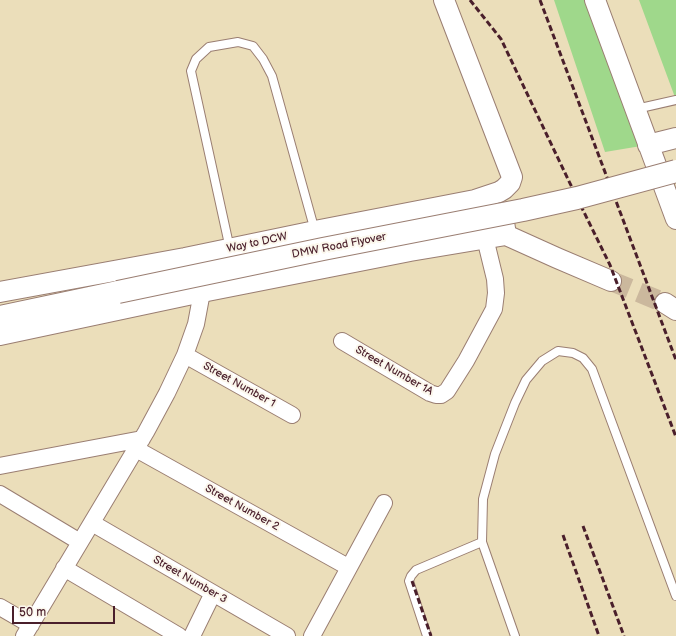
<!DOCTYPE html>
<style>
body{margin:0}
#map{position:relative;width:676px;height:636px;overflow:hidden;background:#ebdeba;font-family:"Balsamiq Sans",sans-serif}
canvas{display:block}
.scale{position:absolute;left:12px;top:606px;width:103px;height:18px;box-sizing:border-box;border:2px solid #4a1f2b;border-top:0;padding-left:5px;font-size:12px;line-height:14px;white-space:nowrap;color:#4a1f2b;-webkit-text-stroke:3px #fbf7ec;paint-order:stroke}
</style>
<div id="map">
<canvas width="676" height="636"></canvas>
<div class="scale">50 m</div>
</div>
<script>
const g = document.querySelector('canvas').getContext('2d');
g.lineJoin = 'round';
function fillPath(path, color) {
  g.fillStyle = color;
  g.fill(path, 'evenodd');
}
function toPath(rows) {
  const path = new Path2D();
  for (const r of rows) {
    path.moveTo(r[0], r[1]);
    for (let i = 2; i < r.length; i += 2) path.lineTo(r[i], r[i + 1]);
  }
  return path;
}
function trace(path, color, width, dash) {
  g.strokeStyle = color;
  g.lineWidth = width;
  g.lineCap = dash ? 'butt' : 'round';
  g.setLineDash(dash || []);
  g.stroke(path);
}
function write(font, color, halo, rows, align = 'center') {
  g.font = font + ' "Balsamiq Sans",sans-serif';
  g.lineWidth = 4;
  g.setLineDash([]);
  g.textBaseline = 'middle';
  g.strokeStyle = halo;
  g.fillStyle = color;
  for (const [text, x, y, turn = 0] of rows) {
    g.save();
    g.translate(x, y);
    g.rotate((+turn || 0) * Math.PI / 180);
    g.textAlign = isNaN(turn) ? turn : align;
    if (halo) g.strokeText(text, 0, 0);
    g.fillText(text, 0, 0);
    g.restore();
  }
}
fillPath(toPath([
 [554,0,589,0,641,146,605,152],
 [639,0,676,0,676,100]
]), '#9fd88b');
trace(toPath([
 [611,281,665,303]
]), '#cbb89d', 20, [20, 10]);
const service = toPath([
 [636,109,676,100],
 [230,249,191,71,196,59,209,47,238,42,253,46,263,59,272,76,315,231],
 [427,636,409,581,411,576,416,570,482,542],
 [515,636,482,542,483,499,495,454,515,403,526,380,542,361,558,351,573,353,583,358,592,369,676,596]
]);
const minor = toPath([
 [342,341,430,393,436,395,441,395,447,391,466,361,494,309,496,293,495,279,485,238],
 [185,355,292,415],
 [136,449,348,567],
 [0,466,142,439],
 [0,494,80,542],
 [92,523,287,636],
 [64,568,179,636],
 [0,607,31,625],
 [24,636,146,432,167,393,185,355,196,324,202,292],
 [192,636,213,593],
 [312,636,384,503]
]);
const tertiary = toPath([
 [595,0,676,219],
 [648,145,676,138],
 [504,222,506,235,557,258,611,281],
 [0,292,185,258,315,231,475,200,499,192,504,189,510,183,512,177,444,0],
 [665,303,676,310],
 [0,335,202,292,410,251,506,235]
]);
const secondary = toPath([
 [0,317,118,292]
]);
trace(service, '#9a7e72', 10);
trace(minor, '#9a7e72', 18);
trace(tertiary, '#9a7e72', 22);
trace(secondary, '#9a7e72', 24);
trace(service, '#fff', 8);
trace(minor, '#fff', 16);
trace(tertiary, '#fff', 20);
trace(secondary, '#fff', 22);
trace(toPath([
 [470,0,501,39,577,198,610,265,676,437],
 [540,0,676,360],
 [583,526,624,636],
 [563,535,599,636],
 [412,581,431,636]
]), '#4a1f2b', 3, [6, 3]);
const secondaryBridge = toPath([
 [118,292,323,249,523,210,577,198,676,171]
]);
trace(secondaryBridge, '#9a7e72', 24, []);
trace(secondaryBridge, '#fff', 22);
write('11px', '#4a1f2b', '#fbf7ec', [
 ["Way to DCW",257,243,-12],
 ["DMW Road Flyover",339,246,-11],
 ["Street Number 1A",394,371,30],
 ["Street Number 1",239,385,29],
 ["Street Number 2",242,508,29],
 ["Street Number 3",190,580,30]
]);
</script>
